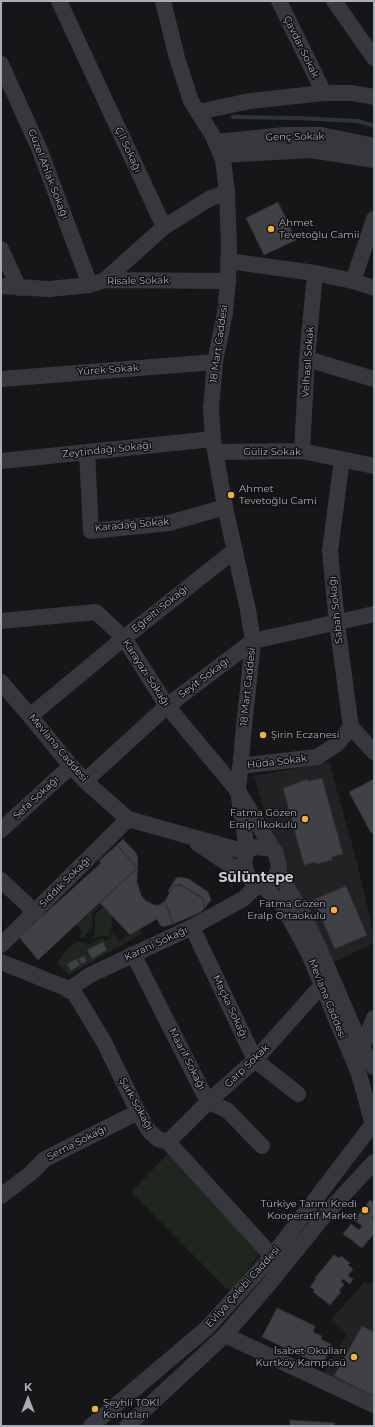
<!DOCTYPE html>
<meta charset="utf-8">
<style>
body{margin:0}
#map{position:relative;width:375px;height:1427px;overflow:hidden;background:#161618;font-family:Montserrat,sans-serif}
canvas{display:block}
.frame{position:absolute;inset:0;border:2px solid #a8adb8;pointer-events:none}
.north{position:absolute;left:8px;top:1379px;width:40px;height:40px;-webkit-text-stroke:3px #111113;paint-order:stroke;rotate:0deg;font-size:11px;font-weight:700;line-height:16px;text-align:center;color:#a8adb8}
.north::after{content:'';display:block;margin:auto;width:14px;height:18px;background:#a8adb8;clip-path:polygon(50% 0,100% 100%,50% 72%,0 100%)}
</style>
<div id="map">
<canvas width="375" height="1427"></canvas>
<div class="frame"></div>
<div class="north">K</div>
</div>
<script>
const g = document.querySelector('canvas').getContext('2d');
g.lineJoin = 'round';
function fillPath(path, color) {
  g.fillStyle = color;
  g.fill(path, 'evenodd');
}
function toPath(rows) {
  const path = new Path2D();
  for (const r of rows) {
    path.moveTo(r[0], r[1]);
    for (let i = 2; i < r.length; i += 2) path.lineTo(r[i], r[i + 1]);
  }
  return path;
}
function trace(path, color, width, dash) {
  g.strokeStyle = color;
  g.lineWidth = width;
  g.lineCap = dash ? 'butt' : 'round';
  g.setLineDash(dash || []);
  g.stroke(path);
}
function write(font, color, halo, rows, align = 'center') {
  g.font = font + ' Montserrat,sans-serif';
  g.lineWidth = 3;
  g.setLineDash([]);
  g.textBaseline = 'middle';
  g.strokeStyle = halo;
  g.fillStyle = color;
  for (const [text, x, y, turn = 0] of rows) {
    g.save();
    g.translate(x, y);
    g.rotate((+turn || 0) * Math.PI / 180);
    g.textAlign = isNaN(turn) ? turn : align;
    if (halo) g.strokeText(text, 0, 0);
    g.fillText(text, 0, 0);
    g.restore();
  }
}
fillPath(toPath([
 [329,762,357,862,374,937,374,943,330,964,279,867,254,776],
 [365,1281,367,1284,374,1281,374,1407,320,1381,347,1334,331,1320]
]), '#222225');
fillPath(toPath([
 [99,904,100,906,92,914,93,927,87,933,85,938,80,938,81,931,77,925],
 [103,907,111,915,112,927,109,937,99,936,91,940,94,936,95,915],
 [140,930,143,933,69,975,57,963,66,950,78,941,90,944,102,938,105,941,110,938,113,932,119,941,128,935,129,936],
 [168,1154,260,1253,230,1292,131,1192]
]), '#1e261f');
trace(toPath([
 [233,117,296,118,358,121,374,126]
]), '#2c353c', 4);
const building = toPath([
 [278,202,296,240,264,255,246,218,278,202],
 [322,778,343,854,332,857,332,860,317,864,316,862,304,865,283,788,308,779,308,781,322,778],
 [374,779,374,832,371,833,349,792,374,779],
 [123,839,136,853,138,859,137,882,141,895,146,901,155,905,159,905,165,901,173,924,163,927,160,925,157,919,130,935,100,903,137,868,117,845,123,839],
 [117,845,137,868,38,960,19,937,101,863,99,861,117,845],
 [180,877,189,879,208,892,211,900,204,909,203,899,183,886,175,885,170,892,168,891,176,878,180,877],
 [179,884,200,896,203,899,204,905,204,909,201,912,173,924,165,901,173,887,179,884],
 [346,886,367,935,335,949,313,900,346,886],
 [103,942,107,950,92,959,87,950,103,942],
 [84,956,87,961,82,964,78,959,84,956],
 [76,959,80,965,71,971,67,964,76,959],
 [370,1200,374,1203,374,1215,372,1217,374,1223,374,1234,362,1248,343,1234,351,1224,359,1230,362,1226,354,1220,370,1200],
 [334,1255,339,1258,341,1256,350,1263,348,1265,353,1269,348,1276,353,1279,350,1284,343,1279,341,1282,344,1284,339,1291,341,1292,330,1305,313,1292,315,1290,310,1287,316,1279,315,1278,334,1255],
 [277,1308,315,1326,313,1332,322,1336,321,1339,332,1345,322,1366,262,1337,277,1308],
 [362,1326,374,1332,374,1396,334,1376,362,1326],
 [290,1420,335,1423,334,1426,290,1426,290,1420]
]);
fillPath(building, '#404145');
trace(building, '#303034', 1);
trace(toPath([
 [59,1,164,227,105,280],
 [163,1,177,58,191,101,213,136,223,160,227,192,229,247,228,281,225,313,215,362,211,408,213,439,225,507,248,610,253,641,244,727,238,791,247,850],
 [279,1,324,93],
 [334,1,374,58],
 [1,64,39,148,90,285],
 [198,112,250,101,324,93,352,93,374,97],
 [215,142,285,135,321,135,374,146],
 [221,155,311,150,374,160],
 [164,227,209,199,227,192],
 [1,249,19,288],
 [228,261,315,273,353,281,374,288],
 [353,281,374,219],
 [1,286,49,289,90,285,105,280,228,281],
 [307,359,374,379],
 [1,379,215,362],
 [302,451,307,359,315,273],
 [87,452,91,531,169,523,225,507],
 [217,452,302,451,374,466],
 [342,459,330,551,337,623,351,727,374,752],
 [1,461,213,439],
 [1,621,96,612,124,638,167,706,238,791,276,854,279,867,276,876,270,884,264,887,258,885,248,877,244,863,246,852,252,848,258,847,272,849],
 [1,682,30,716,71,766,85,781,128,819,246,852],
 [30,716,124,638,235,550],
 [240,766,317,757,337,744,351,727],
 [85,781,167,706,253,641,374,614],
 [1,830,71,766],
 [197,843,248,877],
 [278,872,302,912,319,948,362,1048,374,1067],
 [1,880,35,912],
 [264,887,283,906,309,954,359,1074,372,1121],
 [192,927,255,1060,298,1094],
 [1,945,128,819],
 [133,954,208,1102,227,1110,262,1146],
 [1,962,66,988,75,994,104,1042,138,1112,149,1131,158,1139,168,1142,272,1256],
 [68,990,90,975,192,927,243,899,258,885],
 [362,1048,374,1018],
 [168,1142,208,1102,255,1060,321,986],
 [1,1196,31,1173,45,1159,138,1112],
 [225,1335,374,1405],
 [91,1426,207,1328,272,1256,372,1125],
 [127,1426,225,1335,269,1284,324,1216,374,1162]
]), '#37383d', 16);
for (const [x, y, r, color] of [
 [271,229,4,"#f2b134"],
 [231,495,4,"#f2b134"],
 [263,735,4,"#f2b134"],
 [305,819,4,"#f2b134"],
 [334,910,4,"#f2b134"],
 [365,1210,4,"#f2b134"],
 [354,1357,4,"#f2b134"],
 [95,1409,4,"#f2b134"]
]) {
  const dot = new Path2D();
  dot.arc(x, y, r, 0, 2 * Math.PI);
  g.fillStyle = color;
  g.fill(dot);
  trace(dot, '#111113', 1.5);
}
write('10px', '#a8adb8', '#111113', [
 ["Çavdar Sokak",301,47,64],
 ["Genç Sokak",295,137,-1],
 ["Çil Sokağı",128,150,65],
 ["Güzel Ahlak Sokağı",48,174,69],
 ["Risale Sokak",138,281,-1],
 ["18 Mart Caddesi",219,344,-82],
 ["Velhasıl Sokak",308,362,-86],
 ["Yürek Sokak",108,370,-4],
 ["Zeytindağı Sokağı",107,450,-6],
 ["Güliz Sokak",272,452],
 ["Karadağ Sokak",132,525,-5],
 ["Eğrelti Sokağı",160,609,-39],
 ["Sabah Sokağı",336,610,-96],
 ["Karayazı Sokağı",146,673,57],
 ["Seyit Sokağı",204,678,-37],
 ["18 Mart Caddesi",248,687,-84],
 ["Mevlana Caddesi",58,748,50],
 ["Hüda Sokak",277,762,-7],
 ["Sefa Sokağı",36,798,-43],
 ["Sıddık Sokağı",65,882,-45],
 ["Karani Sokağı",156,944,-25],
 ["Mevlana Caddesi",327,999,68],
 ["Maçka Sokağı",230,1007,65],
 ["Maarif Sokağı",187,1059,63],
 ["Garp Sokak",247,1066,-44],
 ["Şark Sokağı",136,1104,61],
 ["Sema Sokağı",77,1143,-27],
 ["Evliya Çelebi Caddesi",243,1287,-48]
]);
write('10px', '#a8adb8', '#111113', [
 ["Ahmet",279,223],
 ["Tevetoğlu Camii",279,235],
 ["Ahmet",239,489],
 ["Tevetoğlu Cami",239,501],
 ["Şirin Eczanesi",271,735],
 ["Fatma Gözen",297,813,"right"],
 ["Eralp İlkokulu",297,825,"right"],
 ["Fatma Gözen",326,904,"right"],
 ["Eralp Ortaokulu",326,916,"right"],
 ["Türkiye Tarım Kredi",357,1204,"right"],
 ["Kooperatif Market",357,1216,"right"],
 ["İsabet Okulları",346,1351,"right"],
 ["Kurtköy Kampüsü",346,1363,"right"],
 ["Şeyhli TOKİ",103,1403],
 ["Konutları",103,1415]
], 'left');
write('bold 14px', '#c9ccd4', '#111113', [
 ["Sülüntepe",256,878]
]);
</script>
